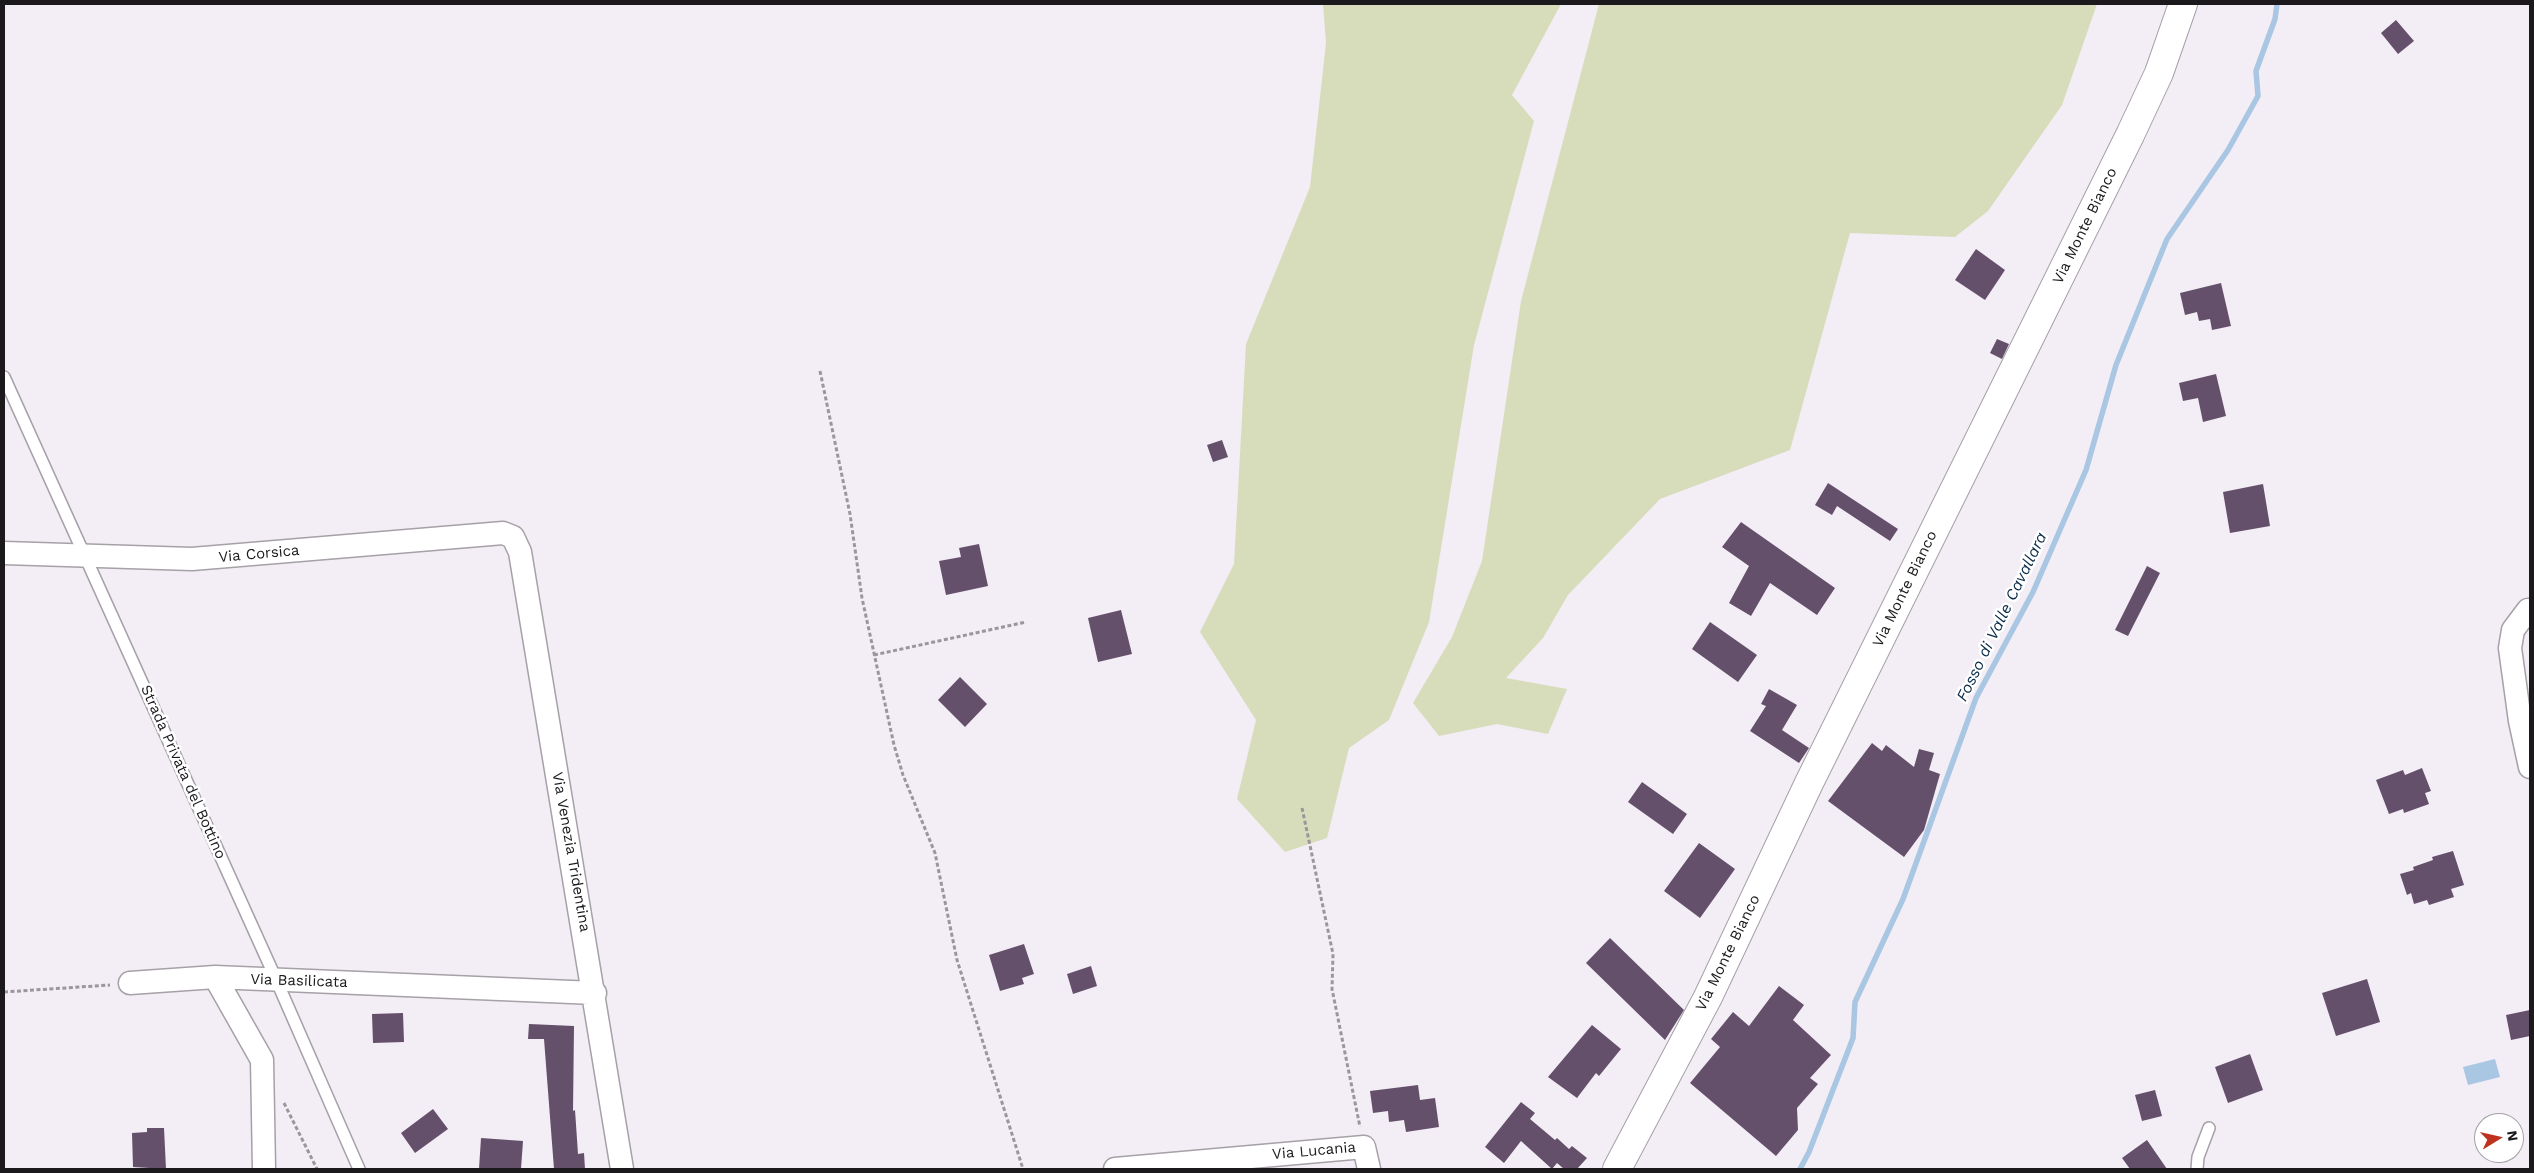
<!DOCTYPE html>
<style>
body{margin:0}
#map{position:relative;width:2534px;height:1173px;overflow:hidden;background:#f3edf5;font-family:"Work Sans",sans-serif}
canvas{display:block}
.frame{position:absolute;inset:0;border:5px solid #1b191c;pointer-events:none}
.north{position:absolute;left:2474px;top:1113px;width:50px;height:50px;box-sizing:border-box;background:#fff;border:1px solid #a4a3a4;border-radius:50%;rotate:81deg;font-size:14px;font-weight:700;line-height:20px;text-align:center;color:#1b191c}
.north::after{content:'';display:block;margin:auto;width:18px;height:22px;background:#be321e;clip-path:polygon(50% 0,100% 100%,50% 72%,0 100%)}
</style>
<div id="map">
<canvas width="2534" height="1173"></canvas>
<div class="frame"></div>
<div class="north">N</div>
</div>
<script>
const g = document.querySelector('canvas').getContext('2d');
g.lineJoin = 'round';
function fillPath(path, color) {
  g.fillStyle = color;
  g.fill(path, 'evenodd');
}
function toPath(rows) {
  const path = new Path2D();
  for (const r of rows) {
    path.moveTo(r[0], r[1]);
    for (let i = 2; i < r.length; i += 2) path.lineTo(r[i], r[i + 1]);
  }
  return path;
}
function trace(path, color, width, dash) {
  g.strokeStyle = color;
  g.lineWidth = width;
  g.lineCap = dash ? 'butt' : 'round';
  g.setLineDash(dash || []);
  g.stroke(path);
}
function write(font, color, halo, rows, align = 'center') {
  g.font = font + ' "Work Sans",sans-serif';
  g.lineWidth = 5;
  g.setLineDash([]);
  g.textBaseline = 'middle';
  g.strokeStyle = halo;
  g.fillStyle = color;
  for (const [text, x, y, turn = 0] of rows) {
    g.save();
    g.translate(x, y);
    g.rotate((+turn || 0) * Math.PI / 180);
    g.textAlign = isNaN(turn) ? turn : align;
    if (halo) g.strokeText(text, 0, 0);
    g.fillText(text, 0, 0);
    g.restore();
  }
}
fillPath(toPath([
 [1323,4,1561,4,1512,95,1534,121,1474,345,1429,622,1389,720,1349,748,1327,838,1285,852,1237,799,1256,720,1200,632,1234,564,1246,344,1310,187,1326,43],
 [1599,4,2097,4,2062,105,1988,211,1955,237,1850,233,1790,450,1660,499,1568,595,1543,638,1506,678,1567,689,1548,734,1497,724,1439,736,1413,703,1452,637,1482,561,1521,301]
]), '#d7ddba');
fillPath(toPath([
 [2495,1059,2500,1077,2468,1085,2463,1067]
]), '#a9c6e2');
trace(toPath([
 [1800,1169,1809,1152,1853,1038,1855,1002,1903,899,1976,698,2033,592,2086,470,2116,365,2167,239,2228,150,2258,96,2256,71,2275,19,2277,4]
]), '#a9c6e2', 5.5);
fillPath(toPath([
 [2396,20,2414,41,2398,54,2381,33],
 [1976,249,2005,270,1985,300,1955,280],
 [2221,283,2231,326,2212,330,2210,319,2199,321,2197,312,2185,315,2180,293],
 [1997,339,2009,344,2002,359,1990,353],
 [2216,374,2226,416,2203,422,2198,398,2183,401,2179,383],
 [1222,440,1228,457,1213,462,1207,445],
 [1828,483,1898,529,1890,541,1837,506,1832,515,1815,505],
 [2263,484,2270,526,2230,533,2223,492],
 [1741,522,1835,588,1817,615,1770,583,1751,616,1729,603,1749,566,1722,547],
 [979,544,988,586,946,595,939,561,961,557,959,548],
 [2147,566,2160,573,2128,636,2115,630],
 [1121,610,1132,654,1098,662,1088,618],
 [1710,622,1757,655,1738,682,1692,649],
 [960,677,987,704,965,727,938,700],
 [1769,689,1797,705,1782,730,1809,748,1799,763,1750,731,1766,706,1761,704],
 [1872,743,1882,751,1886,745,1914,767,1919,749,1934,753,1929,770,1940,774,1924,830,1904,857,1828,801],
 [2422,768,2431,791,2425,793,2429,804,2404,813,2403,809,2389,814,2376,780,2403,770,2405,775],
 [1642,782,1687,814,1673,834,1628,802],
 [1699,843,1735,869,1700,918,1664,891],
 [2453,851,2464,885,2451,889,2454,897,2429,905,2427,900,2414,904,2411,893,2407,895,2400,874,2414,870,2413,867,2433,860,2432,857],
 [1610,938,1684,1010,1665,1040,1586,963],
 [1024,944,1034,974,1022,978,1024,984,1000,991,989,955],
 [1091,966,1097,986,1073,994,1067,974],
 [2367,979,2380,1022,2336,1036,2322,993],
 [1779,986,1804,1005,1793,1020,1831,1055,1810,1078,1818,1084,1797,1108,1798,1130,1776,1156,1690,1083,1720,1047,1711,1039,1733,1012,1749,1026],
 [2530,1010,2530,1036,2511,1040,2506,1015],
 [403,1013,404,1042,373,1043,372,1014],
 [529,1024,574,1026,573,1111,575,1110,578,1154,584,1153,585,1169,554,1169,544,1039,528,1039],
 [1592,1025,1621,1049,1599,1076,1596,1073,1577,1098,1548,1077],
 [2250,1054,2263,1090,2228,1103,2215,1067],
 [1418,1085,1420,1100,1435,1098,1439,1127,1406,1132,1404,1120,1389,1122,1388,1111,1373,1113,1370,1091],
 [2155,1090,2162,1116,2142,1121,2135,1095],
 [1521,1102,1535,1113,1530,1119,1555,1140,1557,1138,1569,1149,1572,1146,1587,1158,1577,1169,1564,1169,1557,1163,1552,1169,1521,1141,1504,1163,1485,1147],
 [433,1109,448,1129,415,1153,401,1133],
 [147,1128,164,1128,166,1169,133,1167,132,1133,147,1132],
 [481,1138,523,1141,521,1169,479,1169],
 [2147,1140,2167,1169,2130,1169,2122,1158]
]), '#65506b');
const lane = toPath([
 [4,377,271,968,359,1169],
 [2197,1169,2198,1157,2209,1128]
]);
const street = toPath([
 [4,553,192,559,503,533,513,537,520,552,622,1169],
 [2528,610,2513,630,2510,648,2520,721,2530,767],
 [215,977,262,1060,264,1169],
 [130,983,215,977,595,993],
 [1115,1169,1364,1147,1369,1169]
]);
const secondary = toPath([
 [1617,1169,1708,997,1809,783,2130,135,2159,73,2183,4]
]);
trace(lane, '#a6a0a7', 14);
trace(street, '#a6a0a7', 25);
trace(secondary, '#a6a0a7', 30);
trace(toPath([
 [820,371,850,514,862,598,894,745,903,775,935,853,957,960,1023,1169],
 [874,655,1026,622],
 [1302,808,1333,954,1332,989,1360,1127],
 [4,992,110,985],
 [284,1103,317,1169]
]), '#9a969c', 3, [4, 2.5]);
trace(lane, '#fff', 11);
trace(street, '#fff', 22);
trace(secondary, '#fff', 28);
write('15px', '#1b191c', '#fff', [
 ["Via Monte Bianco",2085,226,-64],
 ["Via Corsica",259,554,-5],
 ["Via Monte Bianco",1905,589,-64],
 ["Strada Privata del Bottino",183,772,66],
 ["Via Venezia Tridentina",571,852,80],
 ["Via Monte Bianco",1728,953,-64],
 ["Via Basilicata",299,981,2],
 ["Via Lucania",1314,1151,-5]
]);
write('italic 16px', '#092b47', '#fff', [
 ["Fosso di Valle Cavallara",2002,617,-64]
]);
</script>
